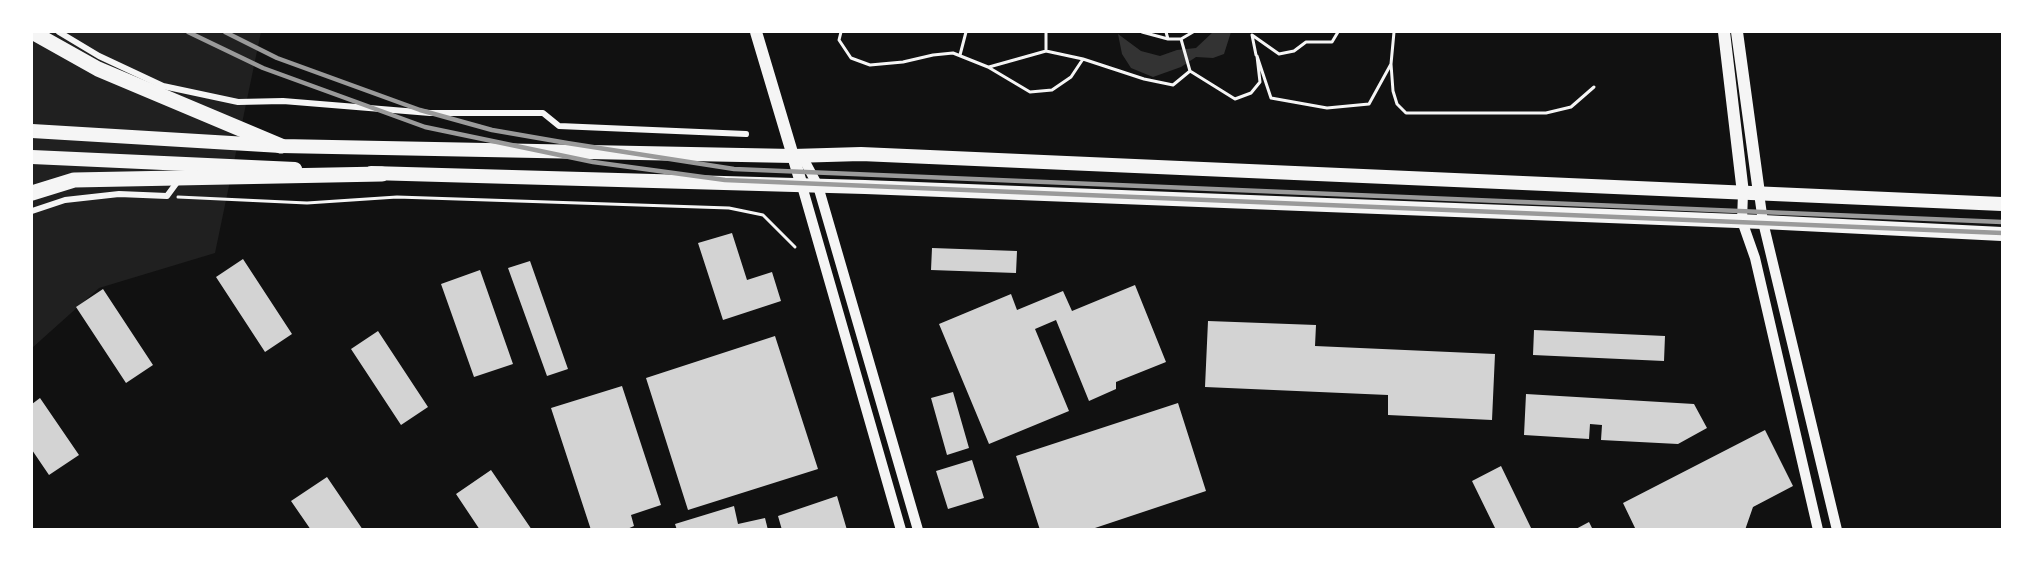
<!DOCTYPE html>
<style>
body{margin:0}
#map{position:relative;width:2034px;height:561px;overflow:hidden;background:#111;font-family:Helvetica,sans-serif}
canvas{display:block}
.frame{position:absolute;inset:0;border:33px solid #fff;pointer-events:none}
</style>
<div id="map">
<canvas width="2034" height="561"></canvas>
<div class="frame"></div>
</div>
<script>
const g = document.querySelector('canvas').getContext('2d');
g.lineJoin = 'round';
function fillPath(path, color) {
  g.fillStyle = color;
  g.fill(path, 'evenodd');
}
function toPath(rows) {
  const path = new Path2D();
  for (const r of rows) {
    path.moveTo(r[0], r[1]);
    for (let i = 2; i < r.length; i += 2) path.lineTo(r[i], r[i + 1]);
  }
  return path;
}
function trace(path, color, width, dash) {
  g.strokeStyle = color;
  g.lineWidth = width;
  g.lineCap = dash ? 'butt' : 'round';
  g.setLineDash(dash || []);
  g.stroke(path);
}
fillPath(toPath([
 [32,32,261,32,215,253,99,288,32,348]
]), '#202020');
fillPath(toPath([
 [1213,32,1231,32,1224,54,1213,58,1196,57,1181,67,1153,77,1131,68,1122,54,1118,34,1141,51,1160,56,1177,50,1196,48]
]), '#333');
fillPath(toPath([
 [732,233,747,280,772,272,781,301,723,320,698,243],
 [932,248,1017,251,1016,273,931,270],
 [243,259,292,334,265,352,216,277],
 [530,261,568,369,547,376,508,268],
 [480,270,513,364,474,377,441,284],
 [1135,285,1166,362,1116,382,1116,389,1089,401,1056,320,1035,329,1069,411,989,444,939,324,1011,294,1017,310,1063,291,1072,311],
 [103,289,153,365,126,383,76,307],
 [1208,321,1316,325,1315,346,1495,354,1492,420,1388,415,1388,395,1205,387],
 [1534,330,1665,336,1664,361,1533,355],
 [378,331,428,407,401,425,351,349],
 [775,336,818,469,688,510,646,378],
 [622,386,661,505,631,515,634,526,625,530,591,530,551,408],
 [953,392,969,448,947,455,931,398],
 [1526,394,1694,404,1707,428,1678,444,1601,440,1602,425,1590,424,1589,439,1524,435],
 [40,398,79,455,49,475,32,450,32,404],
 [1178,403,1206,491,1089,530,1040,530,1016,456],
 [1765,430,1793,486,1753,507,1745,530,1636,530,1623,503],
 [972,460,984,498,948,509,936,471],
 [1501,466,1532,530,1496,530,1472,481],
 [491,470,532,530,480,530,456,494],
 [327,477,363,530,311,530,291,501],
 [837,496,847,530,782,530,778,516],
 [734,506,738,524,765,518,768,530,677,530,675,524],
 [1589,522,1593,530,1574,530]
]), '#d3d3d3');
trace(toPath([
 [841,32,839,40,851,58,870,65,903,62,933,55,953,53,988,67,1030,92,1052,90,1071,77,1083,59,1144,79,1173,85,1190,71,1235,99,1251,93,1260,82,1257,56,1271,98,1327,108,1369,104,1391,64],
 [1046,32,1046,51],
 [1142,32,1168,39],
 [1166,32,1168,39,1181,39,1193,32],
 [1394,32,1391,64,1393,91,1397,104,1406,113,1546,113,1571,107,1594,87],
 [1181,39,1190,71],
 [960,55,966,32],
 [1256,55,1252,35,1279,54,1294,51,1306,42,1332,42,1338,32],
 [989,67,1046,51,1083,59],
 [178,197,307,203,397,197,729,208,763,215,795,247]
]), '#f5f5f5', 3);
trace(toPath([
 [59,32,99,56,163,86,238,102,283,101,430,113,543,113,559,126,746,134],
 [32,211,65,200,119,194,167,196,178,181]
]), '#f5f5f5', 6);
trace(toPath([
 [802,156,818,186,918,530],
 [802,186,901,530],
 [1743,193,1742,221,1755,258,1818,530],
 [1759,193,1763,222,1837,530]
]), '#f5f5f5', 10);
trace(toPath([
 [756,32,802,186],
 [1724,32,1743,193],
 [1737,32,1759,193]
]), '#f5f5f5', 12);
trace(toPath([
 [32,131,281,146,793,156,861,154,2002,204],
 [32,157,295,169],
 [371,173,865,187,1763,222,2002,234]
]), '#f5f5f5', 14);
trace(toPath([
 [32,32,98,69,281,146],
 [32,193,74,180,382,174]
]), '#f5f5f5', 15);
trace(toPath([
 [188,32,263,68,425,127,593,162,725,180,2002,233],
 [225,32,277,58,420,110,492,130,567,143,734,169,2002,222]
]), '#9a9a9a', 4.5);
</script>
